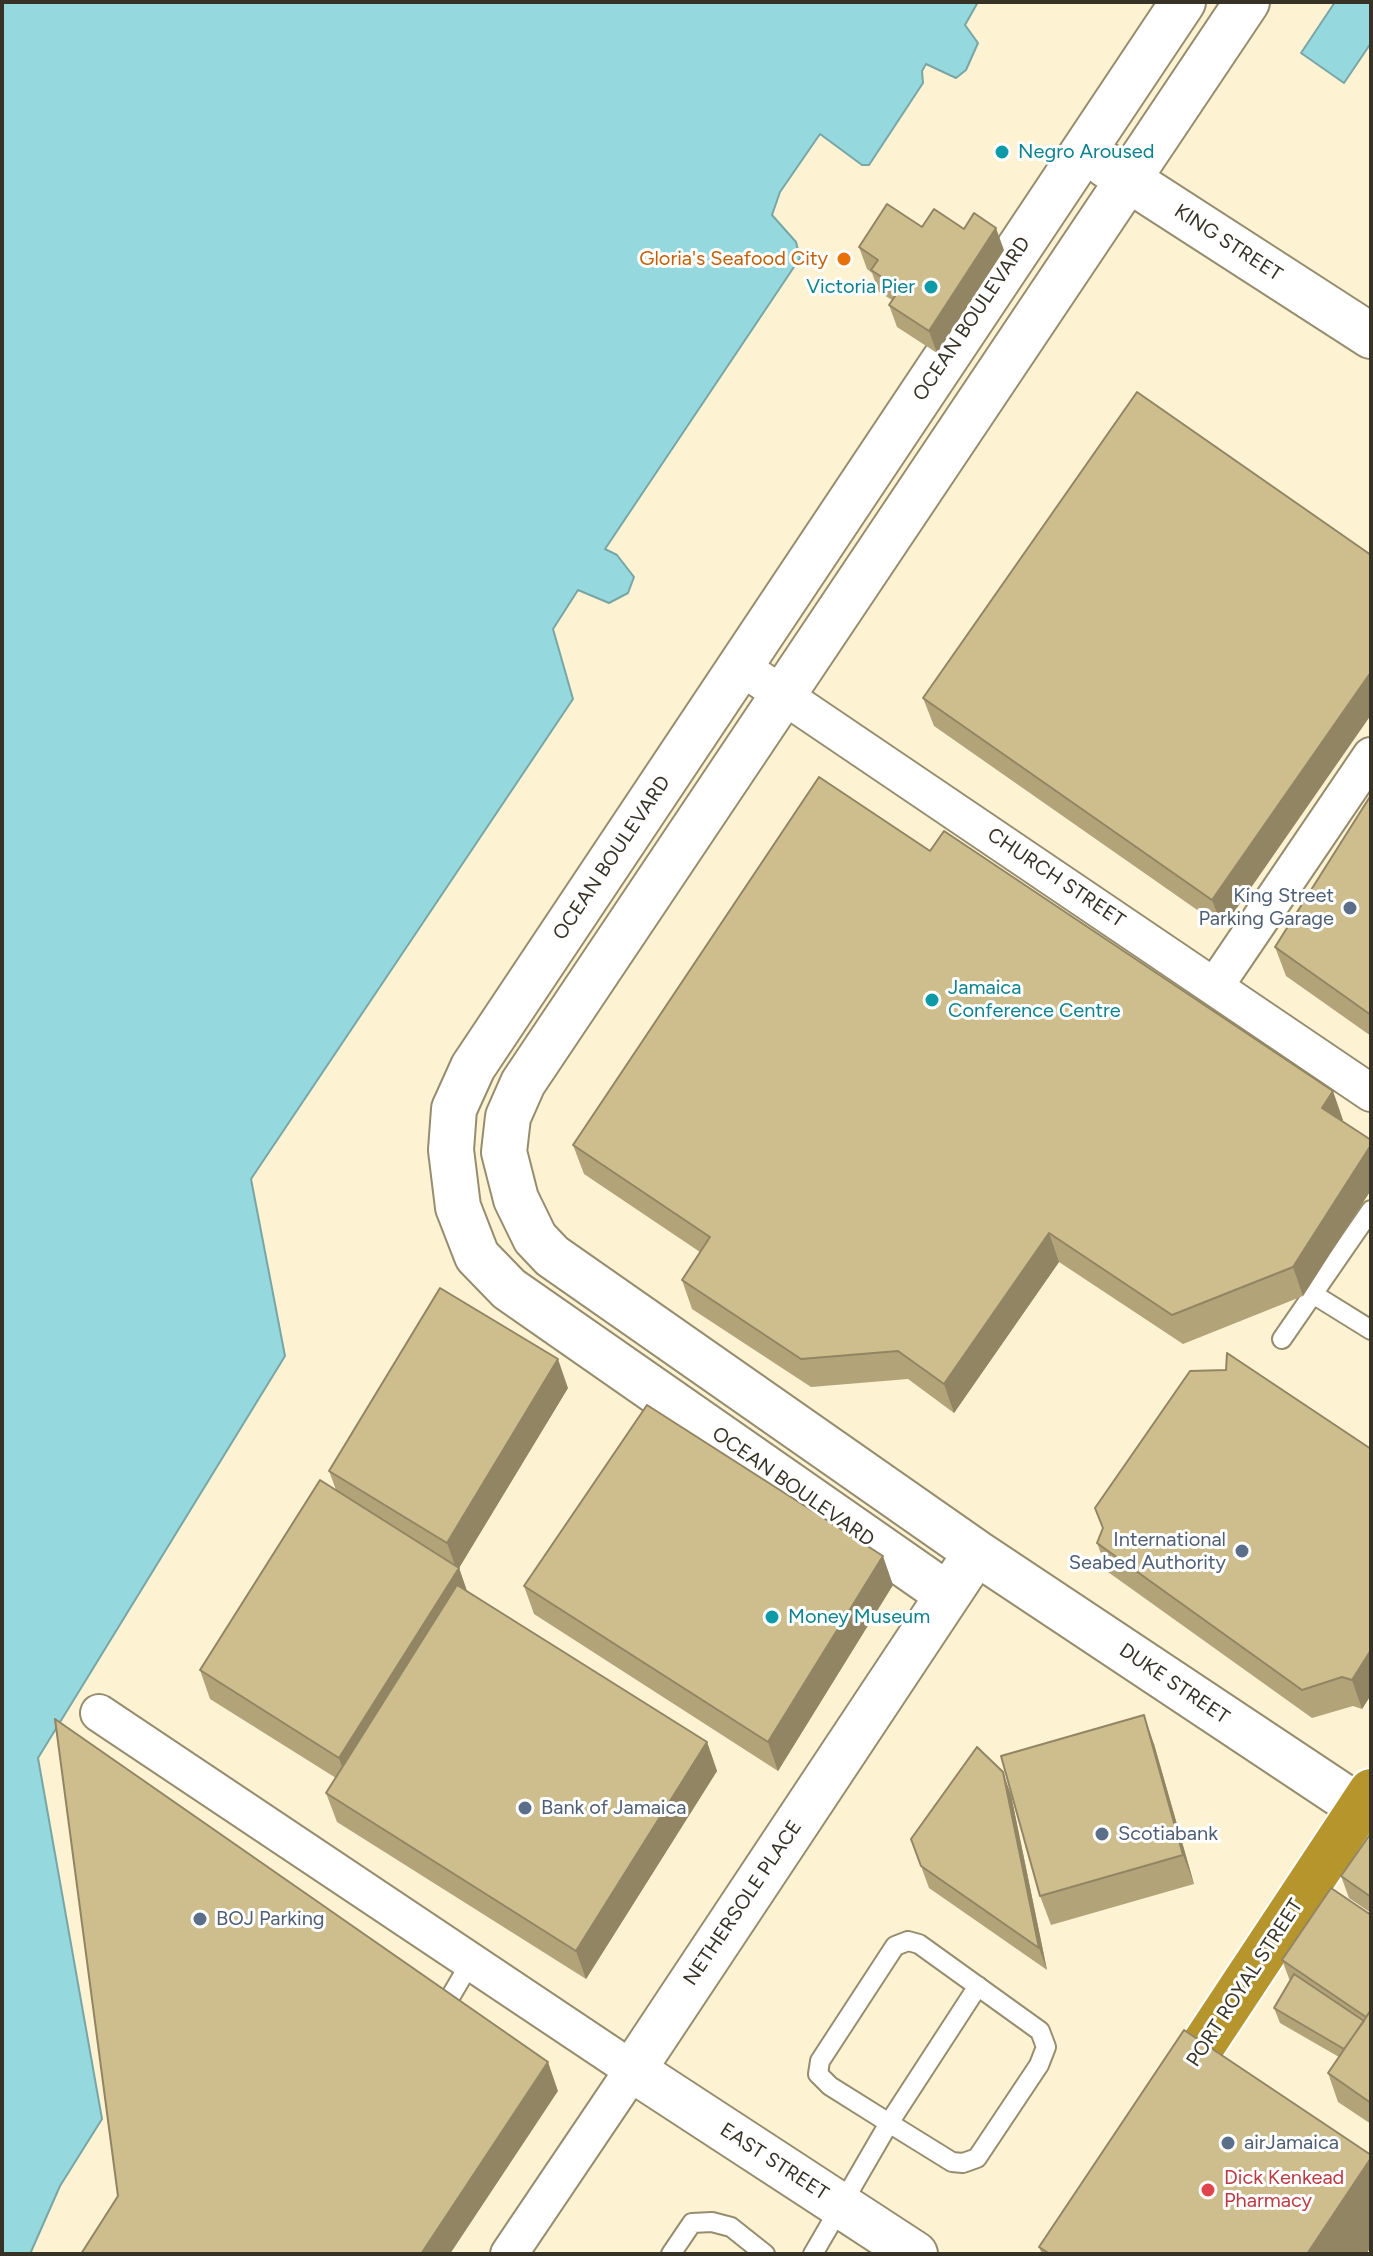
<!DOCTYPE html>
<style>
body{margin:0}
#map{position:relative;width:1373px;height:2256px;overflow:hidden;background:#fdf2d2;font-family:Figtree,sans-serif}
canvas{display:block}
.frame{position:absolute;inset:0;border:4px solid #363226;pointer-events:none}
</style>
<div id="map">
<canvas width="1373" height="2256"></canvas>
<div class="frame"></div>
</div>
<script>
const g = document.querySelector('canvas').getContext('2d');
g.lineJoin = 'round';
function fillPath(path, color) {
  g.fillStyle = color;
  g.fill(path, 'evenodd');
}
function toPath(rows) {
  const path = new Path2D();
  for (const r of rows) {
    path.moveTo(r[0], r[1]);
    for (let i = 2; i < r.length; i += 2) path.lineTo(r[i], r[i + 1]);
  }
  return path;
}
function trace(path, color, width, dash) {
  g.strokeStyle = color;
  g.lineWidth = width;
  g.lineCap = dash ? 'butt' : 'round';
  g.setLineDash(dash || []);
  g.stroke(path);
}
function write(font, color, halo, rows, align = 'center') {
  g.font = font + ' Figtree,sans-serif';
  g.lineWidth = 6;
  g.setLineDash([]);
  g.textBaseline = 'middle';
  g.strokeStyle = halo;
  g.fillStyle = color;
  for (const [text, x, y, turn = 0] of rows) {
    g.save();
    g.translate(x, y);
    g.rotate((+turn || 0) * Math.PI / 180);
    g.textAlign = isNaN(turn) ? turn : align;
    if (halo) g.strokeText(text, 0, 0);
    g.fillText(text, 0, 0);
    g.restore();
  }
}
const water = toPath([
 [2,2,978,2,965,25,978,43,966,70,956,78,926,64,922,71,923,83,869,165,862,165,820,134,780,192,772,215,796,242,800,258,605,549,617,555,634,577,628,593,609,603,578,590,553,629,573,699,251,1179,285,1356,38,1758,102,2119,60,2186,30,2254,2,2254,2,2],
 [1335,2,1371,2,1371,43,1344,83,1301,53,1335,2]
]);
fillPath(water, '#95d8dd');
trace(water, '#78a6a6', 2);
const lane = toPath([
 [1313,1294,1371,1330],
 [1282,1339,1371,1210],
 [908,1941,919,1944,1040,2031,1046,2047,1039,2065,977,2158,963,2163,952,2162,889,2123,830,2086,818,2074,820,2061,895,1946,908,1941],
 [439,2016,472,1960],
 [671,2254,692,2223,712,2222,731,2227,765,2254],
 [813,2254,889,2123,978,1986]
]);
const street = toPath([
 [740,666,1371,1093],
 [1215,986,1371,756],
 [99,1713,633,2070,509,2254]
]);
const secondary = toPath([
 [1247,2,523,1083,508,1117,504,1152,516,1199,535,1238,552,1256,977,1553,1371,1815],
 [1106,165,1371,336],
 [948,1595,509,1289,477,1256,458,1207,451,1150,454,1109,473,1067,1183,2],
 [915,2254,633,2070,964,1571]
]);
const highway = toPath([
 [1172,2092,1371,1791]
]);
trace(lane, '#968d6f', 22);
trace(street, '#968d6f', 40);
trace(secondary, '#968d6f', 48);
trace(highway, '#fff', 48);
trace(lane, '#fff', 18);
trace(street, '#fff', 36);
trace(secondary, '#fff', 44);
trace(highway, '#b6952d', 44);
fillPath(toPath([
 [922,227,1004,250,937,353,897,327,889,305,892,300,879,292,872,273,867,269,859,247],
 [1137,392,1223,928,934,726,923,698],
 [1371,795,1371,1036,1286,976,1275,947],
 [930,851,1343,1120,1342,1121,1371,1140,1371,1190,1303,1296,1183,1344,1059,1262,954,1413,908,1379,811,1387,692,1309,682,1280,700,1252,584,1174,573,1145],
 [568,1388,459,1568,467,1591,707,1742,717,1771,586,1979,337,1822,326,1793,336,1778,210,1699,200,1670,336,1490,329,1471],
 [1371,1449,1371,1695,1362,1709,1353,1706,1312,1718,1108,1572,1097,1543,1103,1529],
 [893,1585,778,1771,534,1614,524,1586],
 [1154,1744,1194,1884,1051,1925,1040,1896],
 [1011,1795,1047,1970,929,1888,911,1839],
 [1371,1833,1371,1913,1349,1898,1341,1876],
 [1371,1915,1371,2124,1338,2102,1328,2073,1339,2057,1280,2023,1274,2008,1290,1981,1282,1960],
 [1371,2155,1371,2247,1366,2254,1042,2254,1039,2247]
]), '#b2a379');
fillPath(toPath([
 [996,228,1004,250,937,353,929,331],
 [1371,672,1371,715,1223,928,1212,900],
 [1333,1091,1343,1120,1332,1137,1322,1108],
 [1371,1145,1371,1190,1303,1296,1293,1267],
 [1049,1233,1059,1262,954,1413,944,1384],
 [558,1359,568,1388,459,1568,469,1597,349,1786,339,1758,457,1571,447,1543],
 [883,1556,893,1585,778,1771,768,1742],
 [1371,1650,1371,1695,1362,1709,1352,1680],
 [1144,1715,1154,1744,1194,1884,1183,1855],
 [707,1742,717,1771,586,1979,576,1951],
 [1003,1772,1011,1795,1047,1970,1039,1948],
 [548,2062,558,2091,450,2254,421,2254],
 [1371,2158,1371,2247,1366,2254,1307,2254]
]), '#918563');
const building = toPath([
 [887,204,922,227,934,209,964,229,974,213,996,228,929,331,889,305,900,289,871,270,878,260,859,247,887,204],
 [1137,392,1371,555,1371,672,1212,900,923,698,1137,392],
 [819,777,930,851,944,831,1333,1091,1322,1108,1371,1140,1371,1145,1293,1267,1172,1315,1049,1233,944,1384,898,1351,801,1359,682,1280,710,1237,573,1145,819,777],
 [1371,795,1371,1015,1275,947,1371,795],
 [440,1288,558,1359,447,1543,329,1471,440,1288],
 [1227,1353,1371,1449,1371,1650,1352,1680,1342,1677,1302,1690,1097,1543,1103,1528,1095,1508,1190,1371,1226,1370,1227,1353],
 [647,1405,883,1556,768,1742,524,1586,647,1405],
 [320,1480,459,1568,339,1758,200,1670,320,1480],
 [457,1585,707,1742,576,1951,326,1793,457,1585],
 [1144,1715,1183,1855,1040,1896,1001,1756,1144,1715],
 [55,1719,548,2062,421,2254,81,2254,118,2196,55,1719],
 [977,1747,1003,1772,1039,1948,921,1866,911,1839,977,1747],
 [1371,1833,1371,1897,1341,1876,1371,1833],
 [1331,1888,1371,1915,1371,2010,1366,2017,1282,1960,1331,1888],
 [1294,1974,1364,2021,1344,2049,1274,2008,1294,1974],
 [1371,2010,1371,2103,1328,2073,1371,2010],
 [1184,2030,1371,2155,1371,2158,1307,2254,1050,2254,1039,2247,1184,2030]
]);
fillPath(building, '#cfbe8d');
trace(building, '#918563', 2);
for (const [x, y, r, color] of [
 [1002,152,8,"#0f9aa8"],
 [844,259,8,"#e8710a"],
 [931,287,8,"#0f9aa8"],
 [1350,908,8,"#5c6f8a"],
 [932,1000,8,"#0f9aa8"],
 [1242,1551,8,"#5c6f8a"],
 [772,1617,8,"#0f9aa8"],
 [525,1808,8,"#5c6f8a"],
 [1102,1834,8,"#5c6f8a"],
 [200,1919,8,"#5c6f8a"],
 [1228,2143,8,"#5c6f8a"],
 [1208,2190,8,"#e0444e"]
]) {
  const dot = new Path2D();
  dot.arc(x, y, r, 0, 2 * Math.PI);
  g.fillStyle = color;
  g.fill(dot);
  trace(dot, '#fff', 3);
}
write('20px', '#0d838f', '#fff', [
 ["Negro Aroused",1018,152],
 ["Victoria Pier",915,287,"right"],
 ["Jamaica",948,988],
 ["Conference Centre",948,1011],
 ["Money Museum",788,1617]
], 'left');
write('20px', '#363226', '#fff', [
 ["KING STREET",1228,243,33],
 ["OCEAN BOULEVARD",972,319,-56],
 ["OCEAN BOULEVARD",612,858,-56],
 ["CHURCH STREET",1056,878,34],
 ["OCEAN BOULEVARD",793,1487,35],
 ["DUKE STREET",1174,1684,34],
 ["NETHERSOLE PLACE",743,1903,-56],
 ["PORT ROYAL STREET",1245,1983,-57],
 ["EAST STREET",774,2162,33]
]);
write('20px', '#c56008', '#fff', [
 ["Gloria's Seafood City",828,259]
], 'right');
write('20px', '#4e5e75', '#fff', [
 ["King Street",1334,896,"right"],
 ["Parking Garage",1334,919,"right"],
 ["International",1226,1540,"right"],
 ["Seabed Authority",1226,1563,"right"],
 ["Bank of Jamaica",541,1808],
 ["Scotiabank",1118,1834],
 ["BOJ Parking",216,1919],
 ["airJamaica",1244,2143]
], 'left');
write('20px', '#be3a42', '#fff', [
 ["Dick Kenkead",1224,2178],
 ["Pharmacy",1224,2201]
], 'left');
</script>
